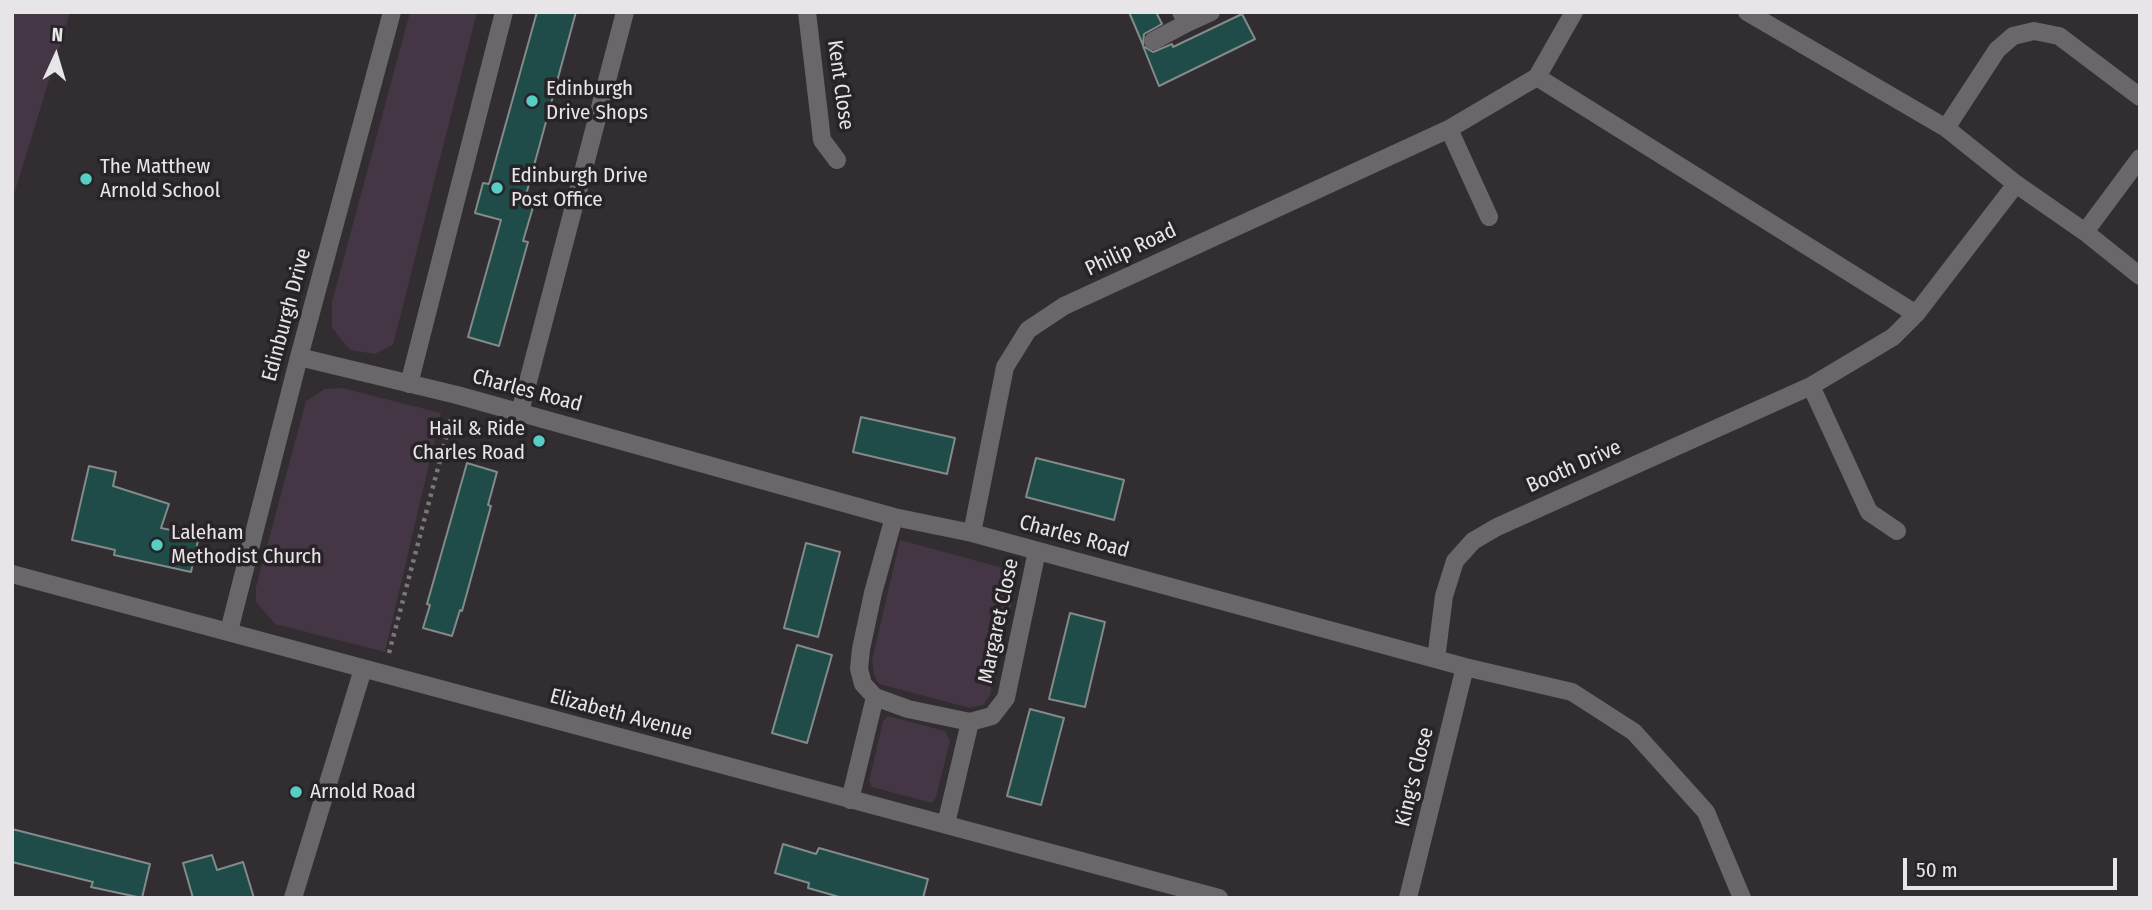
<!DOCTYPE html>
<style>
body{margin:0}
#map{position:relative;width:2152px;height:910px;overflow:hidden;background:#312d30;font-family:"Fira Sans Condensed",sans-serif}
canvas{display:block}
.frame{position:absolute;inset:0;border:14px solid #e8e5e8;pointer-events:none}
.north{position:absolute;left:21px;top:21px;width:70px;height:70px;-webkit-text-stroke:5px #272327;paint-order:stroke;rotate:4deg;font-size:19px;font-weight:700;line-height:28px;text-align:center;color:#e8e5e8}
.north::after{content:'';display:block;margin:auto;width:24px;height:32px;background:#e8e5e8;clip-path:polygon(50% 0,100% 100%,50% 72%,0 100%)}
.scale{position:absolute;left:1903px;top:858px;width:214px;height:32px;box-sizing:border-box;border:4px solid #e8e5e8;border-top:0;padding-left:9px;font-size:21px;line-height:24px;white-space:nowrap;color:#e8e5e8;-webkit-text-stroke:5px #272327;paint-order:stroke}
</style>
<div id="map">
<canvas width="2152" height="910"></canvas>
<div class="frame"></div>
<div class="north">N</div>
<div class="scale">50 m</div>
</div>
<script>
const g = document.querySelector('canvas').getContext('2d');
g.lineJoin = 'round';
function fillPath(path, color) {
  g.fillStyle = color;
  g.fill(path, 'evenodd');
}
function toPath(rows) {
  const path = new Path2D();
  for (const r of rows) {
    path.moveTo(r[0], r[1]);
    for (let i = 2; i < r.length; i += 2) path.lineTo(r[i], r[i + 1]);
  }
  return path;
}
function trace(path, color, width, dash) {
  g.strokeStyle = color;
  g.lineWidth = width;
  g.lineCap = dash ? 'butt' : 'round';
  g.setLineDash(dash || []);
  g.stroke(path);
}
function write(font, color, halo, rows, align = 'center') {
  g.font = font + ' "Fira Sans Condensed",sans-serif';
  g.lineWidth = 7;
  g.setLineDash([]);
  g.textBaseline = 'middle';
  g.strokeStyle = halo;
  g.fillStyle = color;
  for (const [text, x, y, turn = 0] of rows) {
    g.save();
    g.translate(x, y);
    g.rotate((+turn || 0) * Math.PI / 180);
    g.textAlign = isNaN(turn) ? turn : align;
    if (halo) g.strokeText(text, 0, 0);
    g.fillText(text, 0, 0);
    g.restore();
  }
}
fillPath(toPath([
 [12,12,70,12,12,201],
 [410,12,477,12,393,345,375,354,350,350,332,328,332,302],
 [342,388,441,413,385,652,275,624,256,602,256,587,306,401,325,389],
 [900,540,1007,569,1017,583,990,695,983,705,970,708,879,684,874,675,872,660],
 [888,716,945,731,950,741,936,797,932,803,872,787,869,781,883,721]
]), '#443644');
const building = toPath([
 [537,12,576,12,526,195,536,197,523,241,528,242,499,346,468,337,501,220,475,213,483,183,489,184,537,12],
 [1129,12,1156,12,1162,24,1144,34,1143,45,1129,12],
 [1242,14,1255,39,1159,86,1143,46,1153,52,1172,44,1173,47,1242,14],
 [861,417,955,438,947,474,853,452,861,417],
 [1036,458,1124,480,1114,520,1026,497,1036,458],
 [467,463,497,472,488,505,491,506,462,611,460,610,452,636,423,628,430,605,427,604,467,463],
 [89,466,116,472,113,486,169,504,161,528,199,536,191,572,114,555,115,550,72,540,89,466],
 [806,543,840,552,818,637,784,628,806,543],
 [1070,613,1105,622,1085,707,1049,699,1070,613],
 [797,645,832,655,807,743,772,733,797,645],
 [1030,709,1064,718,1041,805,1007,796,1030,709],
 [12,829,150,864,142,898,91,887,93,882,12,862,12,829],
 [783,844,816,854,819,848,928,879,923,898,843,898,808,888,809,883,775,873,783,844],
 [212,855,217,870,243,862,254,898,193,898,183,863,212,855]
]);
fillPath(building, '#1f4b48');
trace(building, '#838b8a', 2);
trace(toPath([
 [206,526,231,533],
 [389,653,452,415]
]), '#7a7679', 4.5, [3.5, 5]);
trace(toPath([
 [807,12,822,140,837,160],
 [1181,12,1187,23,1211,12],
 [1747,12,1946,128,2016,184,2085,232,2140,276],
 [1153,41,1187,23],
 [1537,77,1916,314],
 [1946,128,1997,50,2013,36,2034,31,2059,36,2140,97],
 [1449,129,1489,217],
 [2085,232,2140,158],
 [299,357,457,395,894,517,972,533,1465,667,1572,692,1634,732,1706,812,1742,898],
 [409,384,504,12],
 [1811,386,1869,512,1897,531],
 [520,412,625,12],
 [894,517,873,593,861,649,859,669,863,684,875,697,908,709,970,722,992,716,1006,698,1037,551],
 [972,533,1005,367,1028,330,1064,306,1449,129,1537,77,1574,12],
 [12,574,1219,898],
 [229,631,299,357,392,12],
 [1436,659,1444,596,1455,561,1473,541,1497,527,1811,386,1893,337,1916,314,2016,184],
 [850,800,875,697],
 [946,824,970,722],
 [293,898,363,669],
 [1408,898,1465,667]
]), '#696769', 18);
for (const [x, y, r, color] of [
 [532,101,7,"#56cec4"],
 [86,179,7,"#56cec4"],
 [497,188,7,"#56cec4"],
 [539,441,7,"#56cec4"],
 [157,545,7,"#56cec4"],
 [296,792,7,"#56cec4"]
]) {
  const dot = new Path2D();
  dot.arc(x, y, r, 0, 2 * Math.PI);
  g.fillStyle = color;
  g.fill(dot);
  trace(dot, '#272327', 2.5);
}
write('21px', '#e8e5e8', '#272327', [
 ["Kent Close",840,85,82],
 ["Philip Road",1131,250,-25],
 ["Edinburgh Drive",287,315,-75],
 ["Charles Road",527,391,15],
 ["Booth Drive",1574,467,-24],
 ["Charles Road",1074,537,15],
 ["Margaret Close",999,621,-78],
 ["Elizabeth Avenue",621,715,15],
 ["King's Close",1415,777,-76]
]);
write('21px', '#e8e5e8', '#272327', [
 ["Edinburgh",546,89],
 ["Drive Shops",546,113],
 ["The Matthew",100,167],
 ["Arnold School",100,191],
 ["Edinburgh Drive",511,176],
 ["Post Office",511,200],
 ["Hail & Ride",525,429,"right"],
 ["Charles Road",525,453,"right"],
 ["Laleham",171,533],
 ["Methodist Church",171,557],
 ["Arnold Road",310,792]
], 'left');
</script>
